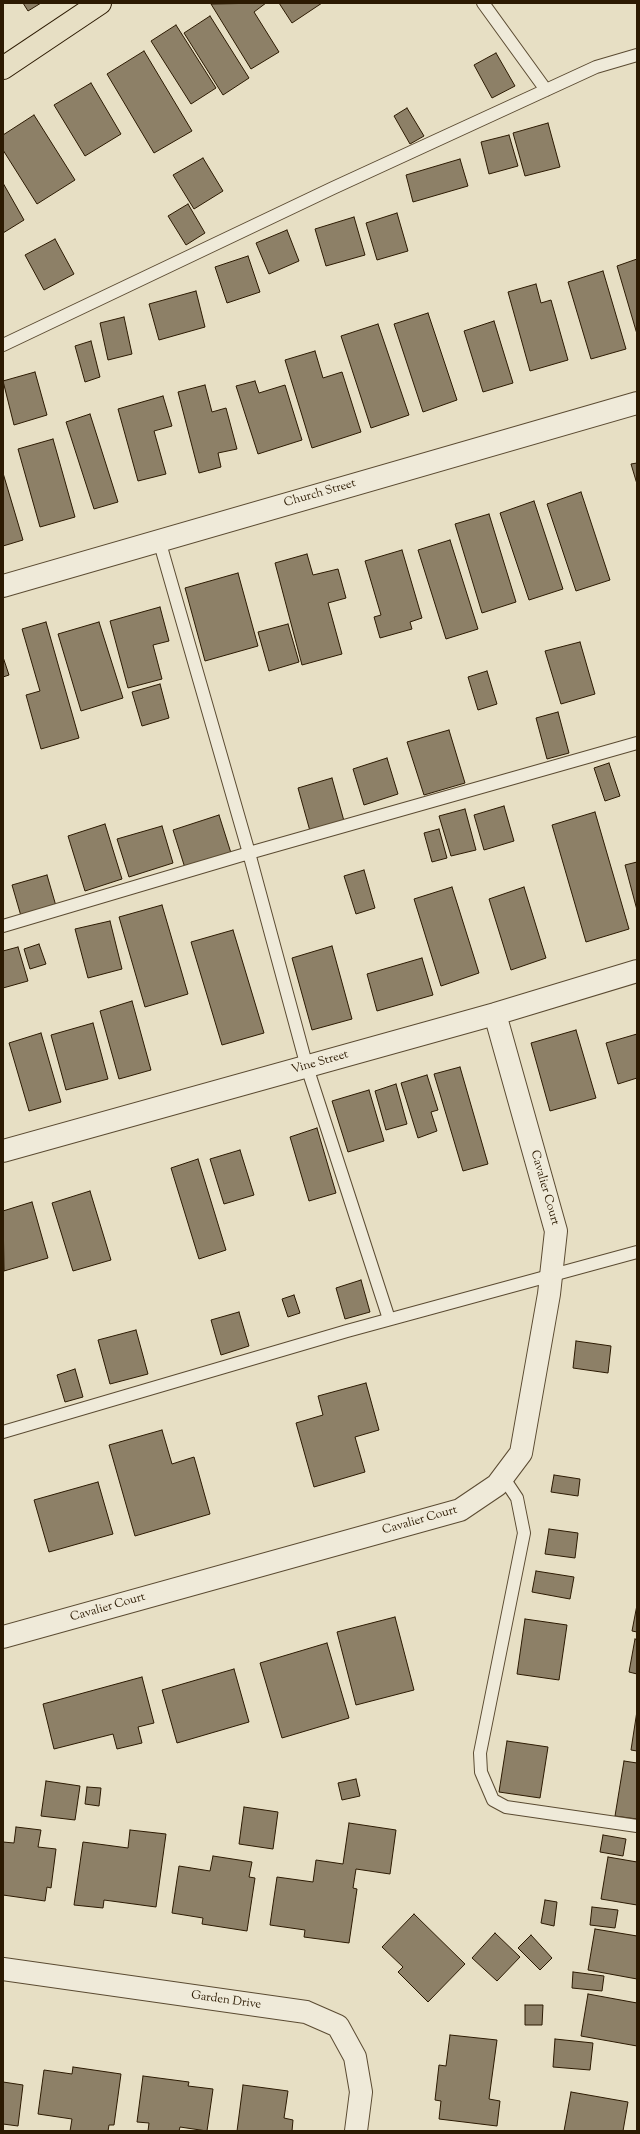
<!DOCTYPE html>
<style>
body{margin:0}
#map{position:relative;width:640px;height:2134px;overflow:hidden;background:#e7dfc4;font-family:"Sorts Mill Goudy",serif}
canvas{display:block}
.frame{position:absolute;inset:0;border:4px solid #2c1a02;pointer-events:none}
</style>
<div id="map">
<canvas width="640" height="2134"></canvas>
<div class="frame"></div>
</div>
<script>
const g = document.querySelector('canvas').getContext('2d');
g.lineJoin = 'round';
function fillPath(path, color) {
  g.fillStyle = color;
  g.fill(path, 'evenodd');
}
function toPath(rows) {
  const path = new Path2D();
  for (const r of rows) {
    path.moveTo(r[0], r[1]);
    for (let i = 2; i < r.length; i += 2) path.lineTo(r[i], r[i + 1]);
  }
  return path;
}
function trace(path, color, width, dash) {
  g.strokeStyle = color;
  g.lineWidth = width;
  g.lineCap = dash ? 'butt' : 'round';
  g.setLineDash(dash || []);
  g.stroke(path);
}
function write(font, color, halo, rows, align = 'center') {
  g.font = font + ' "Sorts Mill Goudy",serif';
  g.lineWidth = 3;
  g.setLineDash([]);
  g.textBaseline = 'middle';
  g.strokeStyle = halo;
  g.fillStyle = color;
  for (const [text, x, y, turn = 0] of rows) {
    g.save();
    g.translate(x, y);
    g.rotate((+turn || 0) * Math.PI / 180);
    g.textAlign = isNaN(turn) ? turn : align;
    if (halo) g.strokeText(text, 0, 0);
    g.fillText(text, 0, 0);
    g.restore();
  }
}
const building = toPath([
 [23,3,41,3,28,11,23,3],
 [266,3,254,12,279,52,251,69,211,4,266,3],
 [279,3,322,3,292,23,279,3],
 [210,16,249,78,223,95,184,33,210,16],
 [176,25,216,88,191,104,151,41,176,25],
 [144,51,192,131,154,153,107,74,144,51],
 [496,53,515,86,492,98,474,65,496,53],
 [91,83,121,134,85,156,54,105,91,83],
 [407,108,424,136,410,144,394,116,407,108],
 [34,115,75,180,37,204,3,150,3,135,34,115],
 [548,123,560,167,525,176,513,133,548,123],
 [509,135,518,166,489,174,481,142,509,135],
 [203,158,223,191,194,209,173,175,203,158],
 [460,159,468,186,413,202,406,175,460,159],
 [3,183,24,220,3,233,3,183],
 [188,204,205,233,186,245,168,216,188,204],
 [397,213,408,251,377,260,366,223,397,213],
 [354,217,365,255,326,266,315,229,354,217],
 [287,230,299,261,269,274,256,243,287,230],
 [55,239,74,274,44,290,25,255,55,239],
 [248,256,260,292,227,303,215,267,248,256],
 [637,259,637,334,617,266,637,259],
 [603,271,626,349,591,359,568,282,603,271],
 [536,284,541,303,551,300,568,360,530,371,508,292,536,284],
 [196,291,205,327,159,340,149,304,196,291],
 [428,313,457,400,423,412,394,324,428,313],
 [124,317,132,354,108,360,100,323,124,317],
 [494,321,513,383,483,392,464,331,494,321],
 [378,324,409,415,371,428,341,336,378,324],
 [91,341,100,377,85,382,75,346,91,341],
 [315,351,323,378,342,372,361,432,312,448,285,360,315,351],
 [35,372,47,415,14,425,3,381,35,372],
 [255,381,259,393,285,385,302,440,258,454,236,386,255,381],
 [205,385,212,412,226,408,237,449,218,453,221,467,199,473,178,392,205,385],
 [163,396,172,426,154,431,166,474,138,481,118,409,163,396],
 [90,414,118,502,94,509,66,422,90,414],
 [53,439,75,517,40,527,18,449,53,439],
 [637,463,637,484,631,464,637,463],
 [3,473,23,540,3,546,3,473],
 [581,492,610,580,576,591,547,504,581,492],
 [534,501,563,589,529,600,500,513,534,501],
 [489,514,516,602,482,613,455,524,489,514],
 [450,540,478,629,446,639,418,550,450,540],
 [402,550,422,618,410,622,412,629,380,638,374,617,381,615,365,561,402,550],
 [307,554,313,575,338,569,346,598,328,603,342,654,302,665,275,563,307,554],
 [238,573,258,646,205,661,185,588,238,573],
 [160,607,169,641,153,645,162,679,128,688,110,621,160,607],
 [46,622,79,738,41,749,26,695,40,691,22,629,46,622],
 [99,622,123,698,81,711,58,634,99,622],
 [288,624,299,662,269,671,258,632,288,624],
 [580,642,595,694,561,704,545,651,580,642],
 [3,657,9,675,3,677,3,657],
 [487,671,497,704,478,710,468,677,487,671],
 [160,684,169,718,142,726,132,692,160,684],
 [558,712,569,753,547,759,536,718,558,712],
 [449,730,465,783,424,795,407,742,449,730],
 [387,758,398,794,364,805,353,769,387,758],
 [609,763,620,796,605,801,594,768,609,763],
 [332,778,344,821,310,831,298,788,332,778],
 [504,806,514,841,484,850,474,815,504,806],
 [465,809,476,850,451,856,439,816,465,809],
 [595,812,629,929,586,942,552,825,595,812],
 [219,815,231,853,185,868,173,830,219,815],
 [105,824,122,879,85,891,68,836,105,824],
 [162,826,173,863,129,877,117,839,162,826],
 [439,829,447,858,432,862,424,833,439,829],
 [637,862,637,910,625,865,637,862],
 [364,870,375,908,356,914,344,876,364,870],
 [47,875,56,906,21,916,12,885,47,875],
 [452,887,479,973,441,986,414,899,452,887],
 [524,887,546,958,511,970,489,899,524,887],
 [162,905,188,994,145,1007,119,917,162,905],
 [110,921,122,969,88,978,75,929,110,921],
 [233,930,264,1033,222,1045,191,942,233,930],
 [39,944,46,964,30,969,24,949,39,944],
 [332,946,352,1019,312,1030,292,958,332,946],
 [18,947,28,981,3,988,3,951,18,947],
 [422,958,433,995,377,1011,367,974,422,958],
 [132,1001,151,1070,119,1079,100,1011,132,1001],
 [93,1023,108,1079,66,1090,51,1035,93,1023],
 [576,1030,596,1098,550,1111,531,1043,576,1030],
 [41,1033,61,1102,29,1111,9,1043,41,1033],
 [637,1034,637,1078,618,1084,606,1043,637,1034],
 [460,1067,488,1164,463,1171,434,1074,460,1067],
 [427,1075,438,1110,431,1112,437,1131,418,1138,401,1083,427,1075],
 [396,1084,407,1124,386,1130,375,1091,396,1084],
 [369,1090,384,1141,348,1152,332,1101,369,1090],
 [317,1128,336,1193,309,1201,290,1137,317,1128],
 [240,1150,254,1195,224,1204,210,1159,240,1150],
 [198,1159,226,1250,199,1259,171,1168,198,1159],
 [90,1191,111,1260,73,1271,52,1203,90,1191],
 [32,1202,48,1258,4,1271,3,1211,32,1202],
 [361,1280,370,1312,345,1319,336,1288,361,1280],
 [294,1295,300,1313,288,1317,282,1299,294,1295],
 [239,1312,249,1346,221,1355,211,1320,239,1312],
 [136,1330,148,1374,110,1384,98,1340,136,1330],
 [576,1341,611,1346,608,1373,573,1368,576,1341],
 [75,1369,83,1397,65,1402,57,1375,75,1369],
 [366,1383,379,1430,355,1437,365,1472,314,1487,296,1423,323,1415,318,1396,366,1383],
 [162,1430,172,1464,194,1457,210,1514,135,1536,109,1445,162,1430],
 [554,1475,580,1479,578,1496,551,1492,554,1475],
 [98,1482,113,1534,49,1552,34,1500,98,1482],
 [549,1529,578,1533,575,1558,545,1554,549,1529],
 [536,1571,574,1577,570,1599,532,1592,536,1571],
 [637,1605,637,1632,632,1631,637,1605],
 [395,1617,414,1690,356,1705,337,1632,395,1617],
 [525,1619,567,1625,559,1680,517,1674,525,1619],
 [635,1639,637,1640,637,1674,629,1672,635,1639],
 [327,1643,349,1718,282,1738,260,1663,327,1643],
 [234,1669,249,1722,177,1743,162,1690,234,1669],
 [142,1677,154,1723,138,1727,142,1743,117,1749,113,1734,54,1749,43,1704,142,1677],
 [637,1711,637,1751,631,1750,637,1711],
 [507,1741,548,1747,540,1798,499,1792,507,1741],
 [624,1761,637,1763,637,1819,615,1816,624,1761],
 [356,1779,360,1796,342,1800,338,1783,356,1779],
 [46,1781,80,1786,75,1820,41,1816,46,1781],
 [87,1787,101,1788,99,1806,85,1804,87,1787],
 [244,1807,278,1812,273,1849,239,1844,244,1807],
 [349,1823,396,1830,390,1874,356,1869,353,1888,357,1889,349,1943,304,1937,305,1930,270,1925,277,1877,313,1882,316,1860,343,1864,349,1823],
 [16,1827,41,1830,38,1847,56,1849,51,1888,47,1887,45,1901,3,1895,3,1842,14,1843,16,1827],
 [130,1830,166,1834,156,1907,104,1900,103,1908,74,1905,83,1842,128,1848,130,1830],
 [603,1835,626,1839,623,1856,600,1852,603,1835],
 [213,1856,252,1862,249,1877,255,1878,247,1931,202,1924,203,1918,172,1913,179,1866,210,1871,213,1856],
 [608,1857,637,1862,637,1905,601,1899,608,1857],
 [545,1900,557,1902,554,1926,541,1923,545,1900],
 [592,1907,618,1910,615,1928,590,1925,592,1907],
 [414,1914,465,1964,428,2002,398,1972,403,1967,382,1947,414,1914],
 [595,1929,637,1936,637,1979,588,1970,595,1929],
 [495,1933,520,1957,497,1981,472,1958,495,1933],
 [531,1935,552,1958,540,1970,518,1948,531,1935],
 [573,1972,604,1976,602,1991,572,1988,573,1972],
 [588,1994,637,2003,637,2046,581,2036,588,1994],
 [525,2005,543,2005,542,2025,525,2025,525,2005],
 [450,2035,497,2040,489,2099,500,2101,497,2126,439,2119,441,2101,435,2100,439,2065,446,2066,450,2035],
 [555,2039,593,2043,590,2070,553,2067,555,2039],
 [73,2067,121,2074,114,2125,109,2125,108,2131,70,2131,72,2119,38,2114,44,2070,72,2074,73,2067],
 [143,2076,189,2082,188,2086,213,2089,207,2131,180,2127,179,2131,148,2131,149,2123,137,2122,143,2076],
 [3,2082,23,2085,18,2126,3,2124,3,2082],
 [243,2085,288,2091,284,2118,293,2120,292,2131,237,2131,243,2085],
 [571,2092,628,2102,623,2131,564,2131,571,2092]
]);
fillPath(building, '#8d8067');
trace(building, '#2c1a02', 1);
const lane = toPath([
 [483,3,546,90],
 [3,345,333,188,546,90,596,67,637,55],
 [159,540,249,853,307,1067,389,1319],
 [3,926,249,853,637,743],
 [3,1432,347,1331,637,1252],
 [503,1477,517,1498,524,1533,480,1753,481,1772,493,1800,506,1807,637,1826]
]);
const street = toPath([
 [3,586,637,403],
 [3,1151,495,1014,637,971],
 [3,1637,460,1510,497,1485,521,1453,549,1294,556,1231,495,1014],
 [3,1969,306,2012,338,2026,355,2057,361,2092,356,2131]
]);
const primary = toPath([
 [3,68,100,3]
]);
trace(lane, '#5b4b32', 14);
trace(street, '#5b4b32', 24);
trace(primary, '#2c1a02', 24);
trace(lane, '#efead9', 12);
trace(street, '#efead9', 22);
trace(primary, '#e7dfc4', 22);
write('12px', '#2c1a02', '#efead9', [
 ["Church Street",320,494,-16],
 ["Vine Street",320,1063,-16],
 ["Cavalier Court",544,1188,74],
 ["Cavalier Court",420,1521,-16],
 ["Cavalier Court",108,1608,-16],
 ["Garden Drive",226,2001,8]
]);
</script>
